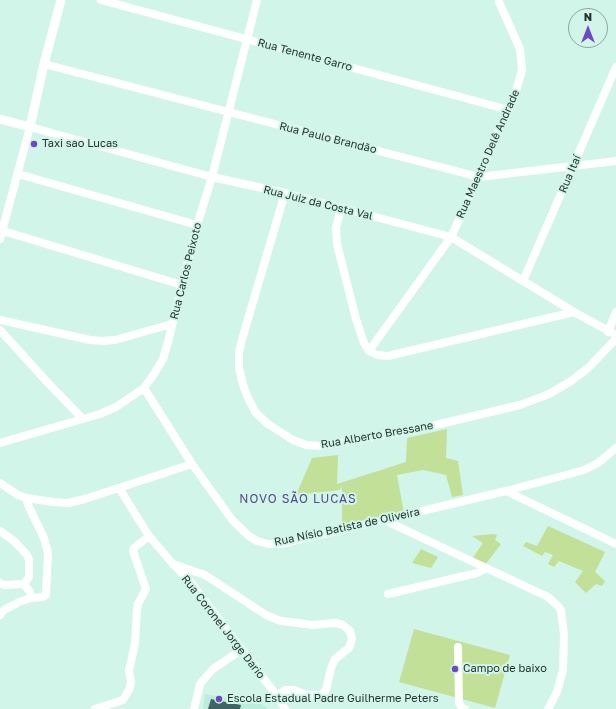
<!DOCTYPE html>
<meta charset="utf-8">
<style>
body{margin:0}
#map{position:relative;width:616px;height:709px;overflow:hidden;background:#d1f5e9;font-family:"Golos Text",sans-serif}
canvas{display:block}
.north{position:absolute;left:568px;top:8px;width:40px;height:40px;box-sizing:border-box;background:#d1f5e9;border:1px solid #8ca79f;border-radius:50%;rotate:0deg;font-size:11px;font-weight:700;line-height:16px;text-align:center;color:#25332f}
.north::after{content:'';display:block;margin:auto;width:14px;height:18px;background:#6d49c2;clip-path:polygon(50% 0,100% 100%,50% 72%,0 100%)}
</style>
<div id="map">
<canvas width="616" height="709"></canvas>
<div class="north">N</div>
</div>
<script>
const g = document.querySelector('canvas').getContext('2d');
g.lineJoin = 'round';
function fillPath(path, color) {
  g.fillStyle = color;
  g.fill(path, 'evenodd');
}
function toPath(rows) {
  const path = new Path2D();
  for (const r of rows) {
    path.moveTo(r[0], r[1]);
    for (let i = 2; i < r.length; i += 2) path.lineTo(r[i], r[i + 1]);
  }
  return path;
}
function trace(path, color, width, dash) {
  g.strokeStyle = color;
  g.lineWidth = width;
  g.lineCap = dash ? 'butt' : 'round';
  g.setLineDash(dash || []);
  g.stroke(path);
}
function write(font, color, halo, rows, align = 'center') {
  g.font = font + ' "Golos Text",sans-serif';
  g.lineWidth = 4;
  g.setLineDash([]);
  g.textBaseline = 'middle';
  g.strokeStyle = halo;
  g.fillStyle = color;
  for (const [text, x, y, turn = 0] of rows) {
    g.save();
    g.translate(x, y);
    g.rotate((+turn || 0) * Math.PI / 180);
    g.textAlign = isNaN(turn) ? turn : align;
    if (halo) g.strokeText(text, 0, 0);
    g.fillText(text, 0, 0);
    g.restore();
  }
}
fillPath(toPath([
 [205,694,262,704,268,709,203,709]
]), '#bdebdc');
fillPath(toPath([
 [447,429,446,458,458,461,463,495,452,497,446,475,423,470,397,475,404,513,342,528,342,486,340,490,296,495,312,458,338,455,337,484,406,462,407,438],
 [548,526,605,552,595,572,605,581,602,586,596,584,586,593,575,582,583,571,559,561,554,567,548,564,553,555,545,552,542,556,523,546,526,542,537,546],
 [494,534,497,535,495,540,501,544,485,565,472,559,483,543,472,536],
 [421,549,438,557,431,568,412,563],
 [414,629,510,655,495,708,399,682]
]), '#c2e097');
fillPath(toPath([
 [211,699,241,705,240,709,208,709]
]), '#406465');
trace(toPath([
 [101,0,509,110],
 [44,64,479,177,616,161],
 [18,174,197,225],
 [285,193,243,336,239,352,239,368,243,385,248,398,256,413,268,424,293,440,306,445,321,446,419,429,520,405,549,394,571,381,588,368,616,339],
 [341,208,336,228,337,244,356,319,364,343,369,351],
 [0,230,182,285],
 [0,239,30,127,212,177,285,193,451,237,574,312,616,335],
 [523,281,616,67],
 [0,320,90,340,102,341,115,340,172,324],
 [0,330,48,383,83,419],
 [608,332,616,312],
 [369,351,451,237,479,177,516,91,522,70,520,49,499,2],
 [369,351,377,355,388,356,574,312],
 [144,388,192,464,233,521,249,536,257,541,268,544,280,544,384,520,506,491,566,475,584,470,598,463,616,448],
 [0,443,100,414,116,407,144,388,154,374,163,359,168,342,197,225,212,177,257,0],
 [0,483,18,495,26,498,53,502,68,503,85,499,192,464],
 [119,488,149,536,173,564,189,580,277,696,285,709],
 [506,491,616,544],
 [384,520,548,597,558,606,561,610,564,635,563,670,557,692,548,709],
 [0,531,14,541,27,555,29,560,29,577,24,584],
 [173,564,205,575,266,615,281,621,298,623,312,625,335,623,343,625,350,631,352,639,349,648,335,659,331,668,326,690,321,695,307,695,294,690,285,690,277,696],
 [0,583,4,585,24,584],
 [24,584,30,592,31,598],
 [388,594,477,573,485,569],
 [0,615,4,610,19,602,31,598,43,597,46,595,48,553,44,538,28,505,26,498],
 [458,647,459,703,462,708,465,709],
 [95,709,123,700,130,688,131,681,129,671,135,643,137,610,138,604,146,589,133,551,134,548,149,536],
 [194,709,200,684,213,669,241,650]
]), '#fff', 8);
trace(toPath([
 [0,119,30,127,44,64,61,0]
]), '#fff', 9);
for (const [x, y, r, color] of [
 [34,144,4,"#6d49c2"],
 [455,669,4,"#6d49c2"],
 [219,699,4,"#6d49c2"]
]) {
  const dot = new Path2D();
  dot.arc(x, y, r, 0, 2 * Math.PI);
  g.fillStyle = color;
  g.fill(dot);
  trace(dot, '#d1f5e9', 1.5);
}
write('11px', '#25332f', '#d1f5e9', [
 ["Rua Tenente Garro",305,55,15],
 ["Rua Paulo Brandão",328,138,14],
 ["Rua Maestro Delê Andrade",488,154,-66],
 ["Rua Itaí",570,174,-67],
 ["Rua Juiz da Costa Val",318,203,14],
 ["Rua Carlos Peixoto",186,271,-76],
 ["Rua Alberto Bressane",377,435,-10],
 ["Rua Nísio Batista de Oliveira",347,527,-12],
 ["Rua Coronel Jorge Dario",223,627,52]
]);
write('11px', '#25332f', '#d1f5e9', [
 ["Taxi sao Lucas",42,144],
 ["Campo de baixo",463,669],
 ["Escola Estadual Padre Guilherme Peters",227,699]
], 'left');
g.letterSpacing = '1px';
write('12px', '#5a4c8a', '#d1f5e9', [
 ["NOVO SÃO LUCAS",298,499]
]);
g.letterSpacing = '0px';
</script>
